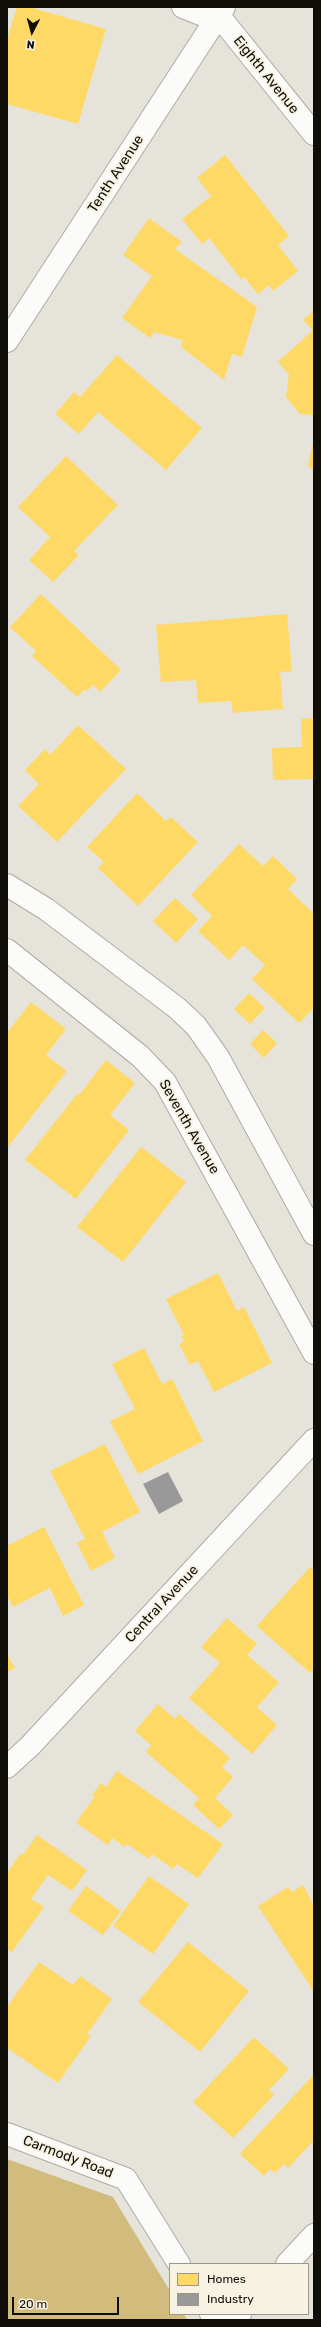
<!DOCTYPE html>
<style>
body{margin:0}
#map{position:relative;width:321px;height:2327px;overflow:hidden;background:#e6e3da;font-family:Rubik,sans-serif}
canvas{display:block}
.frame{position:absolute;inset:0;border:8px solid #110f0a;pointer-events:none}
.legend{position:absolute;left:169px;top:2263px;width:140px;height:52px;box-sizing:border-box;background:#f8f2e2;border:1px solid #9c978c;margin:0;padding:5px 7px;list-style:none;font-size:12px;color:#110f0a}
.legend li{display:flex;align-items:center;gap:8px;height:20px}
.legend b{width:20px;border:1px solid #9c978c}
.north{position:absolute;left:12px;top:12px;width:40px;height:40px;-webkit-text-stroke:3px #f8f2e2;paint-order:stroke;rotate:186deg;font-size:11px;font-weight:700;line-height:16px;text-align:center;color:#110f0a}
.north::after{content:'';display:block;margin:auto;width:14px;height:18px;background:#110f0a;clip-path:polygon(50% 0,100% 100%,50% 72%,0 100%)}
.scale{position:absolute;left:12px;top:2297px;width:107px;height:18px;box-sizing:border-box;border:2px solid #110f0a;border-top:0;padding-left:5px;font-size:12px;line-height:14px;white-space:nowrap;color:#110f0a;-webkit-text-stroke:3px #f8f2e2;paint-order:stroke}
</style>
<div id="map">
<canvas width="321" height="2327"></canvas>
<div class="frame"></div>
<ul class="legend">
<li><b style="height:11px;background:#ffd966"></b>Homes</li>
<li><b style="height:11px;background:#999"></b>Industry</li>
</ul>
<div class="north">N</div>
<div class="scale">20 m</div>
</div>
<script>
const g = document.querySelector('canvas').getContext('2d');
g.lineJoin = 'round';
function fillPath(path, color) {
  g.fillStyle = color;
  g.fill(path, 'evenodd');
}
function toPath(rows) {
  const path = new Path2D();
  for (const r of rows) {
    path.moveTo(r[0], r[1]);
    for (let i = 2; i < r.length; i += 2) path.lineTo(r[i], r[i + 1]);
  }
  return path;
}
function trace(path, color, width, dash) {
  g.strokeStyle = color;
  g.lineWidth = width;
  g.lineCap = dash ? 'butt' : 'round';
  g.setLineDash(dash || []);
  g.stroke(path);
}
function write(font, color, halo, rows, align = 'center') {
  g.font = font + ' Rubik,sans-serif';
  g.lineWidth = 4;
  g.setLineDash([]);
  g.textBaseline = 'middle';
  g.strokeStyle = halo;
  g.fillStyle = color;
  for (const [text, x, y, turn = 0] of rows) {
    g.save();
    g.translate(x, y);
    g.rotate((+turn || 0) * Math.PI / 180);
    g.textAlign = isNaN(turn) ? turn : align;
    if (halo) g.strokeText(text, 0, 0);
    g.fillText(text, 0, 0);
    g.restore();
  }
}
fillPath(toPath([
 [7,2159,113,2197,170,2291,170,2314,184,2314,187,2320,7,2320]
]), '#d2bc7d');
fillPath(toPath([
 [17,7,29,7,106,29,78,124,7,104,7,40],
 [225,155,289,236,278,245,298,271,273,291,269,285,258,294,244,277,242,280,209,238,202,244,182,219,211,196,197,178],
 [149,218,182,242,175,249,257,307,242,357,232,354,224,380,181,347,183,340,154,332,150,338,122,318,152,276,123,255],
 [314,310,314,415,300,414,286,397,289,374,278,362,313,330,303,320],
 [117,355,202,428,166,470,98,412,79,434,55,414,74,392,80,397],
 [314,439,314,471,308,465],
 [66,456,118,505,74,551,79,555,53,582,29,560,50,537,18,507],
 [41,594,121,670,100,692,93,685,87,691,85,689,77,697,32,656,36,651,10,627],
 [287,614,292,671,280,672,283,709,233,713,231,701,198,703,196,680,161,682,156,625],
 [314,718,314,779,273,780,272,748,302,747,301,719],
 [78,725,126,769,57,842,18,806,39,784,25,770,45,749,50,755],
 [137,793,166,821,171,817,198,842,138,906,98,868,104,862,87,847],
 [239,844,263,866,273,856,297,879,288,889,314,914,314,1008,299,1023,252,979,265,965,243,945,229,960,198,931,212,916,191,895],
 [175,898,198,919,176,943,153,921],
 [249,993,265,1008,250,1024,234,1009],
 [31,1002,66,1029,46,1055,67,1071,7,1148,7,1033],
 [263,1030,277,1043,264,1058,250,1044],
 [106,1060,135,1083,110,1115,129,1130,76,1199,25,1160,78,1093,80,1094],
 [141,1147,186,1182,123,1262,77,1227],
 [218,1273,237,1311,244,1307,272,1363,214,1392,198,1361,190,1365,179,1344,184,1342,181,1336,184,1335,166,1299],
 [144,1348,162,1384,172,1379,203,1441,138,1474,110,1421,135,1409,112,1364],
 [105,1444,140,1512,102,1532,115,1558,91,1571,77,1543,85,1539,50,1471],
 [44,1527,84,1605,63,1616,50,1588,13,1607,7,1595,7,1546],
 [310,1567,314,1570,314,1669,310,1673,257,1626],
 [227,1618,257,1644,247,1655,279,1682,257,1707,277,1725,252,1754,189,1698,220,1663,201,1647],
 [7,1654,15,1668,7,1672],
 [158,1704,175,1719,179,1714,230,1758,222,1767,233,1777,215,1798,233,1815,219,1829,193,1805,199,1798,146,1752,151,1745,135,1731],
 [117,1771,223,1844,198,1878,177,1864,173,1869,152,1854,149,1859,127,1844,125,1847,112,1838,108,1845,76,1823,95,1796,92,1795,101,1783,106,1787],
 [37,1835,87,1870,72,1891,48,1875,31,1899,44,1907,12,1952,7,1949,7,1873,21,1853,23,1855],
 [149,1876,189,1904,153,1954,113,1926],
 [303,1885,314,1906,314,1992,258,1906,288,1887,292,1892],
 [86,1886,121,1911,103,1935,68,1911],
 [188,1942,249,1991,200,2052,138,2002],
 [39,1962,73,1985,80,1976,112,1999,87,2034,91,2036,58,2083,7,2048,7,2007],
 [254,2037,289,2069,269,2090,274,2095,233,2138,193,2102],
 [314,2074,314,2140,288,2168,284,2164,275,2173,270,2169,264,2176,240,2154]
]), '#ffd966');
fillPath(toPath([
 [168,1472,183,1501,159,1514,143,1484]
]), '#999');
const minor = toPath([
 [183,7,216,20],
 [219,16,314,134],
 [7,341,224,7],
 [7,885,46,909,177,1008,196,1026,218,1057,314,1234],
 [7,950,140,1056,165,1082,314,1353],
 [7,1767,30,1746,314,1440],
 [7,2134,126,2179,179,2264],
 [287,2264,314,2235],
 [211,2314,215,2320],
 [234,2320,240,2314]
]);
trace(minor, '#aeaba4', 24);
trace(minor, '#fbfbf9', 22);
write('14px', '#110f0a', '#f8f2e2', [
 ["Eighth Avenue",266,75,51],
 ["Tenth Avenue",116,174,-57],
 ["Seventh Avenue",189,1127,60],
 ["Central Avenue",162,1604,-47],
 ["Carmody Road",68,2157,21]
]);
</script>
